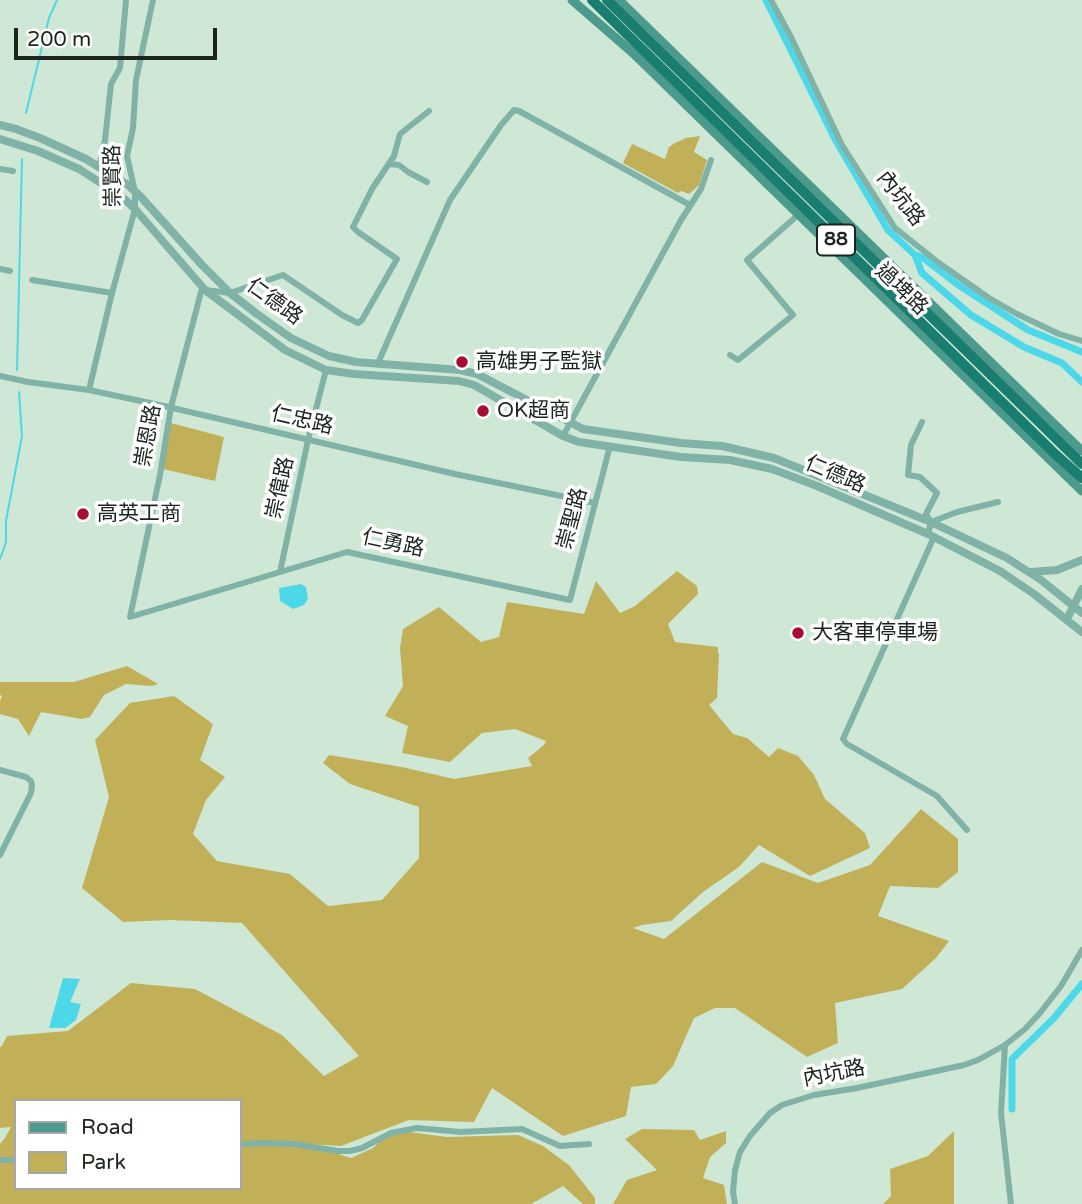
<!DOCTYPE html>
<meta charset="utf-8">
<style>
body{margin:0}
#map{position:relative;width:1082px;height:1204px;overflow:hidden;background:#cfe8d5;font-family:"Varela Round",sans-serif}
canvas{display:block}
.legend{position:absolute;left:14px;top:1099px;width:228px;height:91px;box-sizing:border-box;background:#fff;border:2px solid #a4a7a5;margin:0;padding:9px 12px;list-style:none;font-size:21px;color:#1b241d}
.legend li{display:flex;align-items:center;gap:14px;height:35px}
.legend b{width:35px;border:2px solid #a4a7a5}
.scale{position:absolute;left:14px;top:28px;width:203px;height:32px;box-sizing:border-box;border:4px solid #1b241d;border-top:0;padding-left:9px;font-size:21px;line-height:24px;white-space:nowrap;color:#1b241d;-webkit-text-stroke:5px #fff;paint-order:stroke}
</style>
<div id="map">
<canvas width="1082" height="1204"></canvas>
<ul class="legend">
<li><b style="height:9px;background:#4b9a8c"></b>Road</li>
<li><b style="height:19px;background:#c1b058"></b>Park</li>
</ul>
<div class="scale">200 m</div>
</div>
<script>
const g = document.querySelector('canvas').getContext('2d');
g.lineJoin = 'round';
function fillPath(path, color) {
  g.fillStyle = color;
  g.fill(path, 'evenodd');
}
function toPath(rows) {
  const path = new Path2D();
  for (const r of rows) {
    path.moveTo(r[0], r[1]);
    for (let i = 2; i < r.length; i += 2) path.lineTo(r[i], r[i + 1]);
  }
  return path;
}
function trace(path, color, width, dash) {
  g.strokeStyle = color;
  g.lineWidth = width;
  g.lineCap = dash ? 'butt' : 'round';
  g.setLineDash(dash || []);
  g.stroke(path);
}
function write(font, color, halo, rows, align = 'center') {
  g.font = font + ' "Varela Round","Noto Sans TC",sans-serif';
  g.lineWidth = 7;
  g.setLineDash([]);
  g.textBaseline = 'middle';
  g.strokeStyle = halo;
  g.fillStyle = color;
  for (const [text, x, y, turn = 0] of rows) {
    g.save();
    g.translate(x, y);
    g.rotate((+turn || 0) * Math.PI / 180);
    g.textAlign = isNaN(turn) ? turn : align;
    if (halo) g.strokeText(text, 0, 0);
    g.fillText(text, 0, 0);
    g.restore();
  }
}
fillPath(toPath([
 [700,136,694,152,707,160,699,185,689,194,681,191,678,193,623,163,632,144,665,159,669,147,675,143,686,138],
 [171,423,224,437,215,481,163,469],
 [677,571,697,586,698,594,668,624,675,642,718,647,718,653,719,654,717,698,709,705,733,734,747,738,769,757,778,748,798,756,814,775,825,799,865,833,870,848,810,876,759,845,739,867,703,892,671,921,642,925,633,928,664,939,762,862,818,883,870,865,921,809,958,839,958,872,938,888,890,886,878,916,949,941,936,958,902,989,835,1003,838,1043,807,1057,735,1008,715,1008,694,1018,673,1066,656,1084,631,1087,626,1116,563,1136,492,1088,474,1122,409,1120,341,1146,308,1144,351,1158,373,1148,387,1134,409,1132,447,1137,518,1135,543,1146,569,1165,595,1198,595,1204,583,1204,563,1186,531,1204,0,1204,0,1144,5,1138,11,1127,0,1128,0,1047,2,1046,7,1036,68,1031,131,983,195,989,282,1035,324,1076,359,1056,242,923,170,920,123,922,82,888,109,797,95,740,130,703,174,696,213,724,200,760,225,777,206,800,193,834,217,861,290,874,328,906,382,900,419,858,419,807,350,784,323,763,329,755,402,767,454,779,532,766,528,758,544,745,546,741,515,729,482,733,450,762,402,753,408,726,385,716,403,686,400,648,403,629,439,607,481,642,499,637,507,602,584,614,596,581,620,613,635,606],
 [16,1101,240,1101,240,1188,16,1188],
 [127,666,158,684,152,686,126,684,104,695,90,717,82,719,41,712,29,736,18,719,0,714,0,701,2,696,0,695,0,682,74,682],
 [642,1129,694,1130,700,1140,726,1131,726,1143,710,1157,703,1178,724,1185,727,1204,613,1204,627,1180,657,1170,625,1139],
 [954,1131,954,1204,883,1204,891,1196,890,1169,928,1156]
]), '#c1b058');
fillPath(toPath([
 [301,584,306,587,308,599,304,605,293,609,280,601,279,588],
 [63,978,80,979,70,1002,81,1004,76,1020,65,1028,49,1028]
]), '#4dd8e9');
trace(toPath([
 [26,113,49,18,57,0],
 [17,370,22,159],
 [0,559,6,542,6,521,22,436,19,392]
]), '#4dd8e9', 2);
trace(toPath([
 [766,0,835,139,888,230,915,255,922,257,957,284,1028,330,1082,352],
 [915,255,922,273,971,315,1024,347,1062,363,1082,382],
 [1012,1109,1012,1059,1054,1018,1082,984]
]), '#4dd8e9', 7);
trace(toPath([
 [771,0,791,37,842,145,895,228,939,263,989,298,1017,314,1059,334,1082,341],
 [429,111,400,134,394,156,372,189,353,227,358,232,397,259,362,320,358,323,342,315,283,275,230,293,205,290,201,292,171,407,160,475,130,617,347,552,570,600,610,446],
 [390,164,399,165,408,172,427,182],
 [99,167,105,140,111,84,120,68,126,0],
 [0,169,13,171],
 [0,269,10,271],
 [32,280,112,293],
 [730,355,738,360,793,315,747,260,799,214],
 [378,363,450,200,501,125,514,110,519,111,690,205],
 [0,376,28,382,89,390,164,406,455,474,595,503],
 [89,390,112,293,135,209,135,192,127,156,133,128,136,80,153,0],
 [922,422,911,445,908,475,920,477,937,493,926,514,931,522],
 [563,436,681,220,701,189,711,160],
 [928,534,931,522,957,512,998,502],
 [934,537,843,739,847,744,937,796,967,830],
 [280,572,308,440,326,370],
 [0,770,26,777,31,781,32,785,31,793,0,855],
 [1005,1045,1001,1113,1011,1204],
 [240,1144,261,1143,295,1144,338,1151,350,1151,362,1148,391,1133,417,1128,461,1132,522,1129,560,1146,589,1144],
 [0,1160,16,1160],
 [735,1204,733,1192,735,1170,740,1152,750,1136,770,1113,782,1105,814,1095,857,1088,964,1065,978,1060,1005,1045,1025,1029,1040,1013,1061,986,1082,950]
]), '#81b2a7', 6);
trace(toPath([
 [0,125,16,129,40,138,86,159,128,185,141,197,202,265,230,293,257,314,291,338,329,356,356,362,460,370,477,374,583,429,681,443,722,446,774,458,931,522,1007,558,1041,580,1082,613],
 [0,139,38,151,79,169,121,196,135,209,205,290,285,350,326,370,354,374,459,381,474,385,563,436,579,442,681,457,730,460,772,469,817,486,928,534,1000,571,1034,594,1082,632],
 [1031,572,1057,570,1082,560],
 [1067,619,1082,589]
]), '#81b2a7', 8);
trace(toPath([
 [572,0,633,53,1082,491],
 [619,0,1082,451]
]), '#4b9a8c', 9);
trace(toPath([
 [592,0,1055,454,1082,478],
 [607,0,1082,464]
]), '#197e6f', 10);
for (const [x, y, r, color] of [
 [462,362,7,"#a70d33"],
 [483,411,7,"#a70d33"],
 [83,514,7,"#a70d33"],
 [798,633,7,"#a70d33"]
]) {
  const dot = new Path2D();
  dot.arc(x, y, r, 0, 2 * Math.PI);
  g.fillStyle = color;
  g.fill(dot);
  trace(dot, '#fff', 2.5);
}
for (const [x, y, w] of [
 [836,240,38]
]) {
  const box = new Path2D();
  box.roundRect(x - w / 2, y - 15.5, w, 31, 5);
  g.fillStyle = '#fff';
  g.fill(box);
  trace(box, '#1b241d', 2);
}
write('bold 19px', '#1b241d', null, [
 ["88",836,240]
]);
write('21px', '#1b241d', '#fff', [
 ["崇賢路",114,176,-91],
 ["內坑路",900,199,52],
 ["過埤路",901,290,44],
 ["仁德路",274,302,36],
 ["仁忠路",302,421,13],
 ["崇恩路",149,436,-80],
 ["仁德路",835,475,23],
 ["崇偉路",281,488,-78],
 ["崇聖路",573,519,-75],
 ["仁勇路",393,544,12],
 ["內坑路",834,1074,-11]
]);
write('21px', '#1b241d', '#fff', [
 ["高雄男子監獄",476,362],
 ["OK超商",497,411],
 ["高英工商",97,514],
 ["大客車停車場",812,633]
], 'left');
</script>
